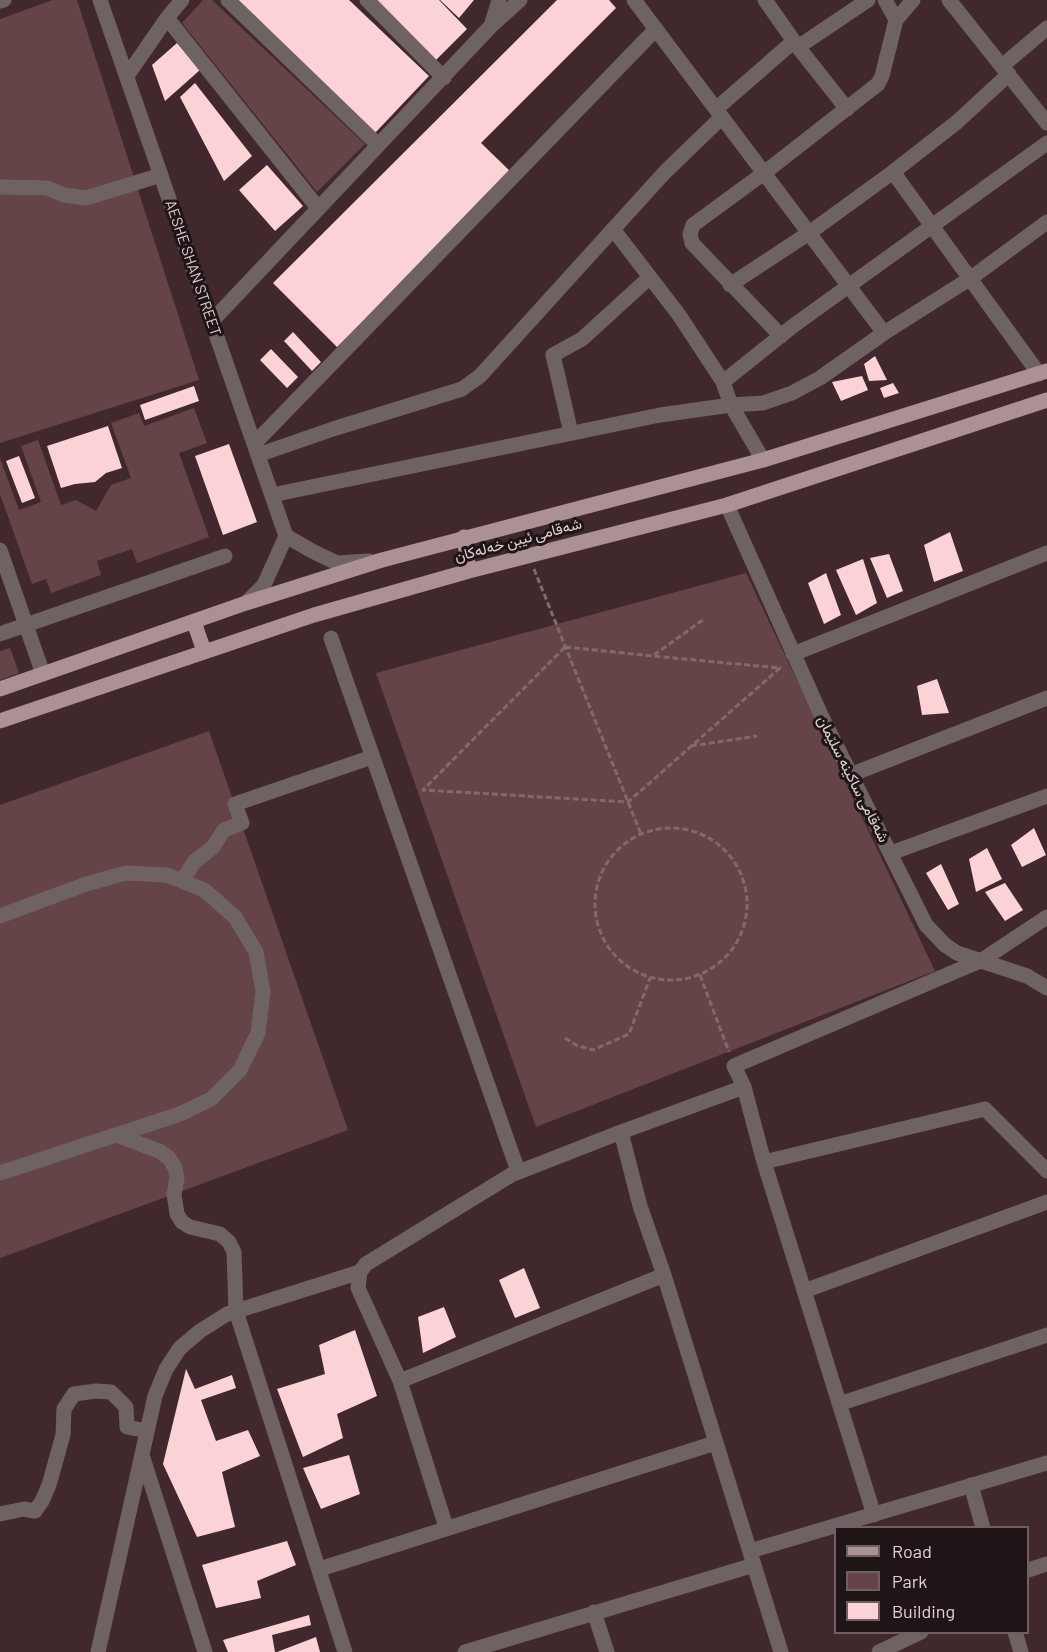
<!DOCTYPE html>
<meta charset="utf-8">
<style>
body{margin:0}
#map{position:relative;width:1047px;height:1652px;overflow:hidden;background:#41282c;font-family:Barlow,sans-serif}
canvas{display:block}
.legend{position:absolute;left:834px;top:1526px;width:195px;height:108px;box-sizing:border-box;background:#201516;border:2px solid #6e6062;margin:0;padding:8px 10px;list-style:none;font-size:18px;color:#e2d1d3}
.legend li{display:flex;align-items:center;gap:12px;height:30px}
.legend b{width:30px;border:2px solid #6e6062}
</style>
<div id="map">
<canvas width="1047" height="1652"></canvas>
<ul class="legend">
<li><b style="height:8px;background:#ac9194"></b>Road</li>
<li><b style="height:16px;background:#654448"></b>Park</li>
<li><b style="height:16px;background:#fbd3d7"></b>Building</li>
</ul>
</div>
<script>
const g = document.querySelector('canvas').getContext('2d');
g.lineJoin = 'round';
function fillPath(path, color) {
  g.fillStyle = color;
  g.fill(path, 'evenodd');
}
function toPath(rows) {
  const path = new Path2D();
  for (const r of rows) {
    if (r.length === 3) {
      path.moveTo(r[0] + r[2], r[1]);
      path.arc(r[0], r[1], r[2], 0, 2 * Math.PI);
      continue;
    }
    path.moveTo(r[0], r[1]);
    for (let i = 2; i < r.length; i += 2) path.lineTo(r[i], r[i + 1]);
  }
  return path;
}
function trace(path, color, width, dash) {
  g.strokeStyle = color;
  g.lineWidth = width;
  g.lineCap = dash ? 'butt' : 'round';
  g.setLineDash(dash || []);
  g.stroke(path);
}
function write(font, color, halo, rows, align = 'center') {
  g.font = font + ' Barlow,Vazirmatn,sans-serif';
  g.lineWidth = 6;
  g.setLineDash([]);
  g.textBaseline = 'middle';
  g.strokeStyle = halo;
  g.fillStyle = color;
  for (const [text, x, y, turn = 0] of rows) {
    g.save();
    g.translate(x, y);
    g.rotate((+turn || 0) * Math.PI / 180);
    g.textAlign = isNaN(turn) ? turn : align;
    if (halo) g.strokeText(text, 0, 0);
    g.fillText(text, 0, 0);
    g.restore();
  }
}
fillPath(toPath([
 [53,0,77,0,199,380,0,443,0,19],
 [203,0,212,0,365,144,317,192,182,23],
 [194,408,207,443,179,453,209,537,137,563,132,549,97,561,101,575,51,593,46,579,32,584,0,494,0,458,19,510,41,502,21,446,38,440,61,505,76,500,96,511,111,485,131,478,111,423,139,413,144,426],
 [746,573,935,971,536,1127,376,673],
 [10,648,19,673,0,680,0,651],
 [209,731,348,1130,0,1258,0,805]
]), '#654448');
fillPath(toPath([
 [238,0,349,0,429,76,375,133],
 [374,0,439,0,467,29,436,60],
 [440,0,474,0,459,18],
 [557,0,609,0,616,8,481,143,513,174,337,347,273,283],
 [177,43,200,70,165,101,152,65],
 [195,83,252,156,224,181,180,97],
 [267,165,303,206,275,231,239,190],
 [293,332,321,362,312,371,284,341],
 [271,349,298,377,287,388,260,360],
 [875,356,887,380,869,381,864,364],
 [862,376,868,390,841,401,832,382],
 [893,383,899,393,884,398,880,388],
 [194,386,199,401,145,420,140,405],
 [108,426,122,468,106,473,95,482,75,484,61,488,47,446],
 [229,444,257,522,223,535,195,456],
 [19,456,35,498,22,503,6,461],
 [950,532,963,571,934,582,924,545],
 [889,554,903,591,887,598,870,558],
 [863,559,877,603,856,615,836,570],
 [826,573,841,615,824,624,808,583],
 [937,679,949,713,922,715,917,686],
 [1034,828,1046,855,1022,867,1011,845],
 [987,848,1002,879,976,892,969,859],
 [941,864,959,904,948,910,926,873],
 [1005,883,1023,910,1005,921,985,892],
 [524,1268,540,1308,515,1318,499,1280],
 [444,1307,456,1337,423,1353,418,1317],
 [355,1330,377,1396,337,1414,343,1438,303,1457,277,1389,325,1374,319,1345],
 [186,1369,195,1389,232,1375,236,1388,201,1400,216,1441,248,1430,260,1456,222,1472,235,1527,197,1537,163,1464],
 [349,1455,360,1494,321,1509,303,1468],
 [287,1541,296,1565,257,1581,261,1598,216,1608,202,1565],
 [309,1615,311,1625,272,1635,275,1652,228,1652,223,1640],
 [316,1637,320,1652,277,1652]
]), '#fbd3d7');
trace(toPath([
 [534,569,641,834],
 [565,647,653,656,780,668,628,802,423,790,565,647],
 [654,655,704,619],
 [691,746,757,736],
 [671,904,76],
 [700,975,729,1052],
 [565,1038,576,1045,593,1050,629,1034,650,978]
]), '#806a6d', 3, [6, 3]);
trace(toPath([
 [100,0,286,536,312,551,337,563,369,561],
 [228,0,378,145],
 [367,0,444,78],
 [634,0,884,333],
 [765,0,798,47,847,109],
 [885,0,896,20],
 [949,0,1047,123],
 [0,1,4,0],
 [167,18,318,208],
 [492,23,499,0],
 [798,47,868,0],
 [1002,66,1047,28],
 [127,76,167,18,182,0],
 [716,109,794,41],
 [893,172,1039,374],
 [0,187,47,188,64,195,86,198,161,175],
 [613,229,679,315,723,382],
 [730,285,809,233,893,172,957,122,1009,74],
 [212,321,491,26,520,0],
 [781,336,692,243,690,234,693,225,764,173,878,84,882,76,896,20,913,0],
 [571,433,553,355,582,339,650,277],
 [254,444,656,29],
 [258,455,333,429,462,389,480,376,665,172,722,117],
 [763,460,731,405,723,382,793,326,1047,143],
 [272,495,660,415,731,405,763,403,792,393,820,378,884,333,971,278,1047,222],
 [727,505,821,715,926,925,945,945,957,953,1027,976,1047,988],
 [0,550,43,674],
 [246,603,264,585,286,536],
 [0,634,225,556],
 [331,638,518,1171],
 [793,654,1047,553],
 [850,775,1047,698],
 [891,853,1047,796],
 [182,881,194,862,213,847,224,830,242,823,235,804,372,757],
 [0,916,86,884,126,873,167,875,204,890,235,917,256,952,263,992,258,1033,240,1070,211,1099,180,1114,0,1173],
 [744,1087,621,1132,640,1206,664,1275,781,1652],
 [116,1135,159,1151,169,1158,175,1168,177,1178,174,1194,177,1214,182,1222,190,1227,220,1234,229,1242,234,1252,236,1311,345,1652],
 [764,1162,985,1109,1047,1171],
 [804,1291,1047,1202],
 [400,1381,664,1275],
 [839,1404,1047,1335],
 [142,1455,205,1652],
 [971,1485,983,1528],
 [0,1514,24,1509,35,1511,42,1501,49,1485,63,1435,64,1409,74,1394,96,1391,111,1392,126,1407,127,1427,147,1431],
 [874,1515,764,1162,744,1087,734,1066,982,960,1047,917],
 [446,1527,400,1381,358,1288,360,1272,366,1264,511,1175,621,1132],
 [750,1551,1047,1463],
 [320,1569,715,1443],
 [1028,1570,1047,1564],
 [594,1612,607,1652],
 [1015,1632,1021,1652],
 [98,1652,155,1396,166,1369,180,1348,200,1331,227,1314,360,1272],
 [465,1652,754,1565],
 [879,1652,921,1632]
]), '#6f6263', 15);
trace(toPath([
 [464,537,469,571],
 [194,622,204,651],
 [0,689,246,603,382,560,763,460,1047,371],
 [0,721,314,615,469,571,727,505,1047,400]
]), '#ac9194', 15);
write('15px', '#e2d1d3', '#201516', [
 ["AESHE SHAN STREET",193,268,71],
 ["شەقامی ئیبن خەلەکان",518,540,-15],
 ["شەقامی ساکینە سلێمان",853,779,63]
]);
</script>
